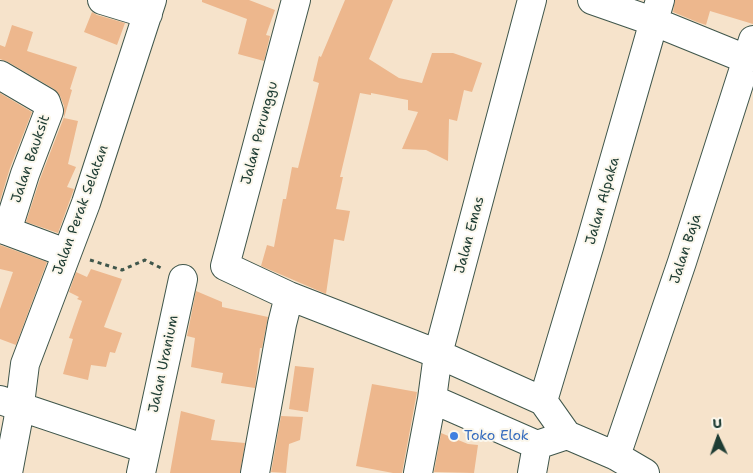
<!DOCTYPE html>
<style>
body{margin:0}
#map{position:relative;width:753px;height:473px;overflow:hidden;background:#f6e3cb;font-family:"Shantell Sans",sans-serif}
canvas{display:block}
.north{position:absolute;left:693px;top:413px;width:50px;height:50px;-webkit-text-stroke:4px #fbf7ec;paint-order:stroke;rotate:357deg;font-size:14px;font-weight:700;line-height:20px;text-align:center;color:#1f3d34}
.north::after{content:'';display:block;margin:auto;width:18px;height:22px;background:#1f3d34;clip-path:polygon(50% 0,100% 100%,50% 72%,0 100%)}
</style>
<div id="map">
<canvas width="753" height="473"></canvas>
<div class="north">U</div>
</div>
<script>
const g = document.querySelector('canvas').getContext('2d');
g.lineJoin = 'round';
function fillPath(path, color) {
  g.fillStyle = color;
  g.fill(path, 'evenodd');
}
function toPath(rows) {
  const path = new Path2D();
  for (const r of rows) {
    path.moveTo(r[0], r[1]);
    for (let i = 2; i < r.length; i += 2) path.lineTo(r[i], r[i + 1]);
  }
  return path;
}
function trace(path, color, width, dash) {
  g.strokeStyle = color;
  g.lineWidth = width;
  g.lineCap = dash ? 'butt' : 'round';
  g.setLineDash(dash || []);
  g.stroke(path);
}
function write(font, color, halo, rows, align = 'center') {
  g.font = font + ' "Shantell Sans",sans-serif';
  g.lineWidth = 4;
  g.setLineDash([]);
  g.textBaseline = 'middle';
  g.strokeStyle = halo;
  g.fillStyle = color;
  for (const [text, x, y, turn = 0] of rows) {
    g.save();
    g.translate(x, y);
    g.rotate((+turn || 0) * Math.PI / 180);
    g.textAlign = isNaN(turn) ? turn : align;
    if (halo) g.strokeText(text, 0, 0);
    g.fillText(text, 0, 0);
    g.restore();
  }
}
fillPath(toPath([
 [202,0,249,0,275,10,266,35,270,36,264,61,238,54,247,19,202,2],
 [345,0,393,0,369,59,399,78,422,83,432,53,453,53,482,63,472,92,464,90,457,121,449,119,448,161,426,150,402,149,418,112,408,110,408,100,371,93,371,95,360,93,340,177,343,177,336,209,350,211,344,241,334,239,326,294,261,266,267,245,274,247,283,199,286,199,292,167,298,168,319,83,313,81,319,56,321,57],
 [675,0,753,0,753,24,710,11,706,25,697,22,673,12],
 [92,12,97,15,125,23,117,45,84,32],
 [12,25,33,32,27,51,77,67,70,89,72,90,64,118,78,121,68,164,76,167,67,187,74,189,58,233,26,222,40,179,64,117,64,106,60,96,54,89,8,62,0,59,0,45,5,47],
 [0,93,32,112,10,168,0,201],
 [0,245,47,262,16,345,0,339,0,309,13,272,0,269],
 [91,269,122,279,104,327,122,333,115,353,110,352,106,367,91,365,88,380,63,374,73,339,69,338,82,301,77,299,79,297,69,292,76,272,87,277],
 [196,291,222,302,222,307,268,317,262,348,260,348,255,388,221,383,223,373,191,367,195,338,187,336],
 [295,366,314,368,308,412,289,409],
 [372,384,417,392,402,473,393,473,356,466],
 [181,411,215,420,211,440,245,443,240,473,170,473],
 [281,416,303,417,300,440,289,444,286,473,271,472],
 [441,433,468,444,478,445,474,473,434,472]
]), '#edb78d');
const minor = toPath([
 [102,0,148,14],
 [296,0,225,266,289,296,438,354,543,401,567,435,537,445,432,399],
 [592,0,655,22,746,59],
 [0,75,46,102,49,111,25,174,7,231,0,228],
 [7,231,66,253],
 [0,400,146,449],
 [543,401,590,244,660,0],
 [567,435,616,456,645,473],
 [616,456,682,262,753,40],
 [8,473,18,420,25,364,86,203,152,0],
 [141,473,183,279],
 [255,473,282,324,289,296],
 [418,473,432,399,438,354,532,0],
 [532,473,537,445]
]);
trace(minor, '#3f564b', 30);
trace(toPath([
 [90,260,122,270,145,260,161,268]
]), '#3f564b', 3, [4, 4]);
trace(minor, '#fff', 28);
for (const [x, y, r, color] of [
 [454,436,5,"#3f7fe0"]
]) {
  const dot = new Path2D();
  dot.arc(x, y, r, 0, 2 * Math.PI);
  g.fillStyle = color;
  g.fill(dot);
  trace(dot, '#fbf7ec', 2);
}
write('14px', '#1f3d34', '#fbf7ec', [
 ["Jalan Perunggu",260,133,-75],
 ["Jalan Bauksit",31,159,-71],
 ["Jalan Alpaka",603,201,-74],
 ["Jalan Perak Selatan",81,210,-70],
 ["Jalan Emas",470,235,-75],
 ["Jalan Baja",686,249,-72],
 ["Jalan Uranium",164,364,-78]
]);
write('14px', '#366cbe', '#fbf7ec', [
 ["Toko Elok",464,436]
], 'left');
</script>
